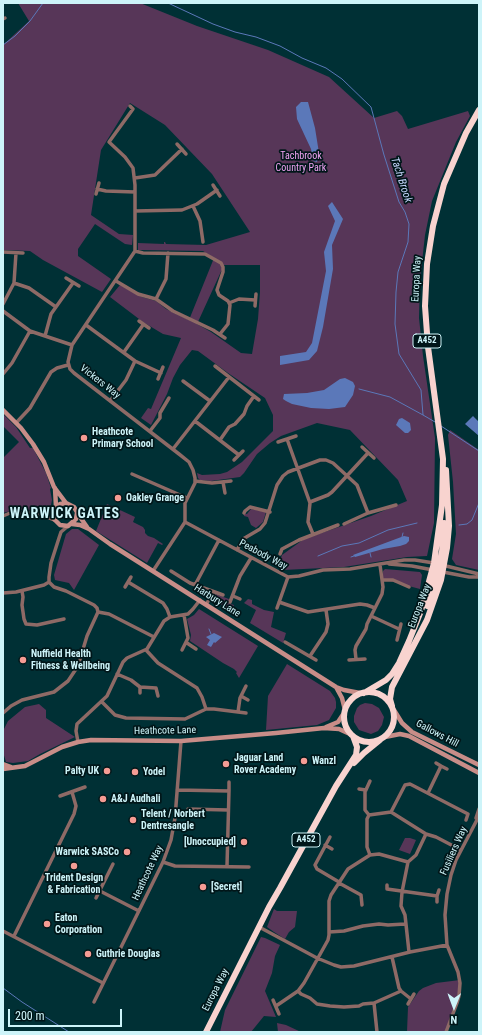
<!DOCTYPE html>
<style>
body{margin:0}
#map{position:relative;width:482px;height:1035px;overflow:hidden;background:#003035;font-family:"Roboto Condensed",sans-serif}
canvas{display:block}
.frame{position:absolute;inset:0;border:4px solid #cdf4f9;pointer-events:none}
.north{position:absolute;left:434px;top:987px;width:40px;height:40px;-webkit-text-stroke:3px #001619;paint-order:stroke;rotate:181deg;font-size:11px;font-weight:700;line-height:16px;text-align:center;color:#cdf4f9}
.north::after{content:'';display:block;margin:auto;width:14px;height:18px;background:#cdf4f9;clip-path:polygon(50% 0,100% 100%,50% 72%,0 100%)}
.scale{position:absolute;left:8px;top:1009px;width:114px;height:18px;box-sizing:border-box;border:2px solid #cdf4f9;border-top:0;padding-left:5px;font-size:12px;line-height:14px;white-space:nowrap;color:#cdf4f9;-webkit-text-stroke:3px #001619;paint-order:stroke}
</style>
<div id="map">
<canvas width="482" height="1035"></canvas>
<div class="frame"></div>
<div class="north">N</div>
<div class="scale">200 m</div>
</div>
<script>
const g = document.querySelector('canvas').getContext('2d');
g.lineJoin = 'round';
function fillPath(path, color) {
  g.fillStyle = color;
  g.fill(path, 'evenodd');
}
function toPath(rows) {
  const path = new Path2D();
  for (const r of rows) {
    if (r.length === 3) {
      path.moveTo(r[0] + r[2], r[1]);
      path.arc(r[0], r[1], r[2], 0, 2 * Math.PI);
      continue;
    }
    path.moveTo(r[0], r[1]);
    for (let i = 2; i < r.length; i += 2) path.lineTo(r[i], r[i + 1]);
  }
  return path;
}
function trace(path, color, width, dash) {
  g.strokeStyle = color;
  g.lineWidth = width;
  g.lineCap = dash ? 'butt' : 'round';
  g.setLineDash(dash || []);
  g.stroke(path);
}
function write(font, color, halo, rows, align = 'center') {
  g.font = font + ' "Roboto Condensed",sans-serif';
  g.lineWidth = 3.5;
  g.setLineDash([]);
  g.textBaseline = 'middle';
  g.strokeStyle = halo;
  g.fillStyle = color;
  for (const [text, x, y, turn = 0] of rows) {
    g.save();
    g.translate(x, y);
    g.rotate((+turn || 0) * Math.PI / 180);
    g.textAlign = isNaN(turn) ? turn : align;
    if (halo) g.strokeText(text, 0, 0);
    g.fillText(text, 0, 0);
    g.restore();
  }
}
fillPath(toPath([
 [18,3,140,3,197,26,268,50,329,77,374,118,397,111,402,116,408,129,468,111,470,116,456,142,432,201,425,235,420,280,419,318,423,356,435,438,434,523,427,556,407,557,344,567,283,570,278,567,282,555,304,539,371,516,407,501,398,480,350,430,317,423,281,436,270,443,257,454,244,473,240,477,211,481,200,480,198,478,197,473,202,475,220,474,227,472,242,462,273,431,273,415,265,398,228,373,198,351,192,350,180,365,173,378,167,394,151,425,141,418,148,408,151,409,181,338,163,334,143,322,110,297,120,285,142,297,156,301,166,309,189,320,214,258,203,251,138,250,138,243,164,244,164,242,165,242,166,244,206,245,250,232,212,174,165,125,130,103,101,150,91,215,119,234,133,235,132,245,125,244,95,224,78,249,78,256,111,279,102,292,43,260,30,251,3,250,3,45,29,21],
 [224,265,260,265,260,292,258,319,252,354,241,353,211,332,197,324],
 [3,414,16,427,30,448,33,448,46,473,51,488,50,489,52,500,51,505,45,510,40,511,14,510,3,513,3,458,19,442,3,426],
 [450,430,479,450,479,570,456,565,452,559,456,534,453,482,448,435],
 [107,504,135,517,133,522,143,527,145,530,145,533,148,536,154,538,163,544,162,545,158,543,147,563,96,531],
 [251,509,266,512,263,522,256,528,251,525,248,517,244,516,244,514,247,514],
 [72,529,78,529,99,545,74,590,69,583,55,580,54,575,66,534],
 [385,569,420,572,422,575,420,589,390,581,383,581,383,571],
 [201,589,229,599,228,603,234,605,231,611,200,591],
 [248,599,252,600,252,604,264,610,274,612,271,627,286,633,283,643,250,623,256,610,244,603],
 [199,609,258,646,239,678,236,673,237,672,234,669,223,663,190,641,191,635,187,619,194,615],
 [287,664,330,691,335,698,336,702,336,708,329,720,317,725,266,730,268,696],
 [365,703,372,704,379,708,384,717,382,725,378,731,371,734,359,730,354,722,354,716,357,708,360,705],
 [39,704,46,710,46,718,75,737,40,754,28,761,13,763,6,762,3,752,3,731,8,721,25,707],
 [405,838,410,838,416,840,410,854,399,850],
 [274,909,277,911,297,911,295,927,289,932,285,939,274,932,267,927],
 [261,937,265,938,280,945,275,956,272,973,265,991,276,1017,264,1016,251,1032,220,1032,225,1010],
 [460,980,460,988,446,1032,407,1032,408,1007,419,991,423,988,436,983],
 [277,1023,286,1025,301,1032,278,1032]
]), '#573658');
fillPath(toPath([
 [301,102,308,102,315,128,319,153,317,162,313,161,311,149,297,119,296,107],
 [332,202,343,219,332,245,333,269,323,327,317,351,309,360,280,365,280,356,306,352,312,343,326,271,324,252,335,221,328,206],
 [345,378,353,382,355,386,353,395,345,407,329,409,311,408,292,404,286,401,283,399,284,394,307,393,324,390,340,379],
 [473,416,479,422,479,436,465,424],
 [402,418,410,423,411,430,408,433,405,433,396,425,399,419],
 [404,536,409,537,409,541,406,544,400,546,383,549,355,557,353,555],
 [214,633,222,637,215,643,214,642,211,647,207,645,210,640,206,637]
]), '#5b78b9');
trace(toPath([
 [168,3,213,24,235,32,256,37,280,46,302,58,326,68,342,79,371,107,384,155,399,202,405,212,409,224,408,242,398,272,396,292,395,324,399,354,421,390,423,415,435,422],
 [3,45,15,36,30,21,43,3],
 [359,389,390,397,423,415],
 [441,426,479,451],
 [459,525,467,524,472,520,479,503],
 [402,537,403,533],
 [370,553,371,557],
 [318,556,342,546,359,543,388,530,417,523],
 [351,557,354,556],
 [209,629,211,634],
 [3,988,22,1002,69,1032]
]), '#5b78b9', 1);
trace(toPath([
 [3,19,5,18],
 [130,106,133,109,109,142,125,157,133,168,135,185,135,251,72,345,68,362,70,369,74,373,179,454,189,462,193,470,195,478,195,483,185,503,185,522,153,571],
 [177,144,186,154],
 [135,178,155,175,182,149],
 [213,185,220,196],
 [97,189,106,191,135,192],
 [96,194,99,183],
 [193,206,200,221,203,242],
 [135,211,182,210,197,204,217,190],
 [135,251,143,253,205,254,221,263,223,267,223,272,217,290,219,295,228,301,230,305,228,324,220,334],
 [3,252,23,253],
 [66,278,79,286],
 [116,281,138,294,156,299,173,311,213,330,225,338],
 [14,283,29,288,56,307],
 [156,299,166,279,168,253],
 [229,303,239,299,255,300],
 [3,304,14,283,16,253],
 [255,306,256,294],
 [3,311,30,331,72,345],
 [139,321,149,328],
 [86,325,135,361,161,373],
 [45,336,51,314,73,283],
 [124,352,143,325],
 [215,366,259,400],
 [3,374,12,363,30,331],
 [158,379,163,367],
 [183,381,210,401],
 [110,401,126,380,135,361],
 [195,421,239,455],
 [16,423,30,408,51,372,57,368,68,365],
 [150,431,160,418,160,413,169,398],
 [287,439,310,503,308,522,313,534],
 [220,440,229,427,235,424,244,414,247,406,254,396],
 [278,442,296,436],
 [362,447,374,458],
 [173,449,229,377],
 [234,460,243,451],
 [132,474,187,498],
 [195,481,212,483,231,481],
 [223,482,225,493],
 [310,502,328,495,332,492,368,453],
 [244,513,245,511,250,507,270,512],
 [40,514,54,510],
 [3,516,10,513,28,513,39,514,54,520],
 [185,522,288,577,299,576,323,570,350,569,404,560,415,560,434,563],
 [344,524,368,513,396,505],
 [237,550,243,539,260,529,265,523,277,485,283,476,288,472,320,460,326,460,333,463,357,485,368,513],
 [280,554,282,549,299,540,338,525],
 [389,564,412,566,433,570],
 [442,565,479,574],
 [171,571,190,583,223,595],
 [443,572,469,577,479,577],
 [382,580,393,580,409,587],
 [49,582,49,577,51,563,59,538,61,532,68,526],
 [128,582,163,603,167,609,170,617],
 [195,585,219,540],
 [125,587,131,577],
 [22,591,23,597,22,605,24,619,26,624,37,625,64,619],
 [3,593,16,592,44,585,49,582,54,587,66,591,94,605,97,608,98,612],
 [233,596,240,599],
 [230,602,240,576,251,558],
 [279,602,308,612,360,604,367,605,375,608],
 [206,605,213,592],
 [277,608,288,577],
 [98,612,109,614,154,637],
 [371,616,399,629],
 [397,640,401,624],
 [285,642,316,660],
 [187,643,196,649],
 [182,650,188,638,184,615],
 [310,656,326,632,328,624,326,610],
 [356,659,355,650,356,646,366,629,367,624,382,594,383,587,380,565],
 [349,660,365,659],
 [117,674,131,680,140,687,156,688,158,696],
 [140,693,140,687],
 [241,696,248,700],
 [102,702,115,715,126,718,185,719,206,709,202,697,197,688,158,663,146,650],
 [206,709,214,709,246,713],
 [238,712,240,698,246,686],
 [3,713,11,706,22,700,54,692,68,681,78,666,87,636,98,612],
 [78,742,76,731,77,724,107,696,123,662,127,658,147,649,164,621,170,617,188,614,193,609,200,600],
 [441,766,447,769],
 [359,789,366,790],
 [177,790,229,791,229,782],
 [428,793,441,766,436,763],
 [60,796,85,787],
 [188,809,228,810],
 [391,812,405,785,410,784,468,814,466,820],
 [369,815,365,810,365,792,370,781],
 [476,818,479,809],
 [426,834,436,837,461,850],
 [330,837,315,865,317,869,339,882],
 [325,845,332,849],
 [163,862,175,866,249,867],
 [408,862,402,892,401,906,405,915,409,952],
 [227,866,229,791],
 [339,883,361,895,362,905],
 [387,885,387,889,437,896,437,902],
 [100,891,139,911],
 [437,896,439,890],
 [96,898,113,864],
 [261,928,317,958,334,965,341,967,354,966,410,952,447,945],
 [3,931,103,983],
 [329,932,344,931,363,926,379,924,388,925,405,924],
 [14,936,74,814,76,806,72,792],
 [392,957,399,988,401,991,411,999,408,1004],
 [298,991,301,994,310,998,317,1004,330,1006,344,1007,359,1006,363,1004,374,1003,401,991],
 [411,999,414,994],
 [273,1000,279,1014],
 [94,1002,163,862,171,840,175,818,181,741],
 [374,1003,377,1032],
 [276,1006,298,991,304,983,328,940,329,935,329,901,331,895,348,869,370,855,379,854,408,862,416,855,426,834,391,812,369,815,367,819,367,847,370,855],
 [446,1032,457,1003,459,996,460,983,458,972,447,945,445,915,447,894,451,875,456,860,479,816]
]), '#8e6a66', 3.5);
trace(toPath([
 [3,410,21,428,33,444,44,462,54,487,66,503],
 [55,488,56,507],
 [77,513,76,519,68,526,60,525,54,519,53,512,56,507,60,504,66,503,74,507,80,517,87,527],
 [72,524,80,525,89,529,110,544,336,687,344,690,360,693],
 [336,687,342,698,345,710],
 [394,710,402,723,412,732,479,765],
 [326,727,338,722,344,713],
 [385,737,400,734,409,736,479,773],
 [3,764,11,767],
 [3,769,25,766,62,747,78,742,91,740,181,741,276,733,324,728,339,729,352,735]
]), '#c88d88', 4.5);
trace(toPath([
 [433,570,439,565,442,552,444,523],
 [427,606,437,574,442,567],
 [369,717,25],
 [364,693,386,680,392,674,399,663,409,641,421,611,434,563,442,505,443,459,428,347,425,306,427,264,433,226,444,184,466,133,479,110],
 [392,706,390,699,392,687,427,620,441,580,447,548,449,526,446,470],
 [354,763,364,753,380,740],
 [206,1032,269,907,280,888,336,786,356,755,357,747,353,736]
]), '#f8d3cf', 6);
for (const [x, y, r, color] of [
 [84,438,4,"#f59c94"],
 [118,498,4,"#f59c94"],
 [23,660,4,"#f59c94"],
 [304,761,4,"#f59c94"],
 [226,764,4,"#f59c94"],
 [107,771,4,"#f59c94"],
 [135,772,4,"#f59c94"],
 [103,799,4,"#f59c94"],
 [133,820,4,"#f59c94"],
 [244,842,4,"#f59c94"],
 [127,852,4,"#f59c94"],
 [74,866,4,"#f59c94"],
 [203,887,4,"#f59c94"],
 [47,924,4,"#f59c94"],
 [88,954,4,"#f59c94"]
]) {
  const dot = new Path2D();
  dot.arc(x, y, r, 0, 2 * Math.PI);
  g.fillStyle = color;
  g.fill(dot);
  trace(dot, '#001619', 1.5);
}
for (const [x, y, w] of [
 [427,341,28],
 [306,840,28]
]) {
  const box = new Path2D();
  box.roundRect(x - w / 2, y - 7, w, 14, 3);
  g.fillStyle = '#001619';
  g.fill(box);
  trace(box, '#cdf4f9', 1);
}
write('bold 9px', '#cdf4f9', null, [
 ["A452",427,341],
 ["A452",306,840]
]);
write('10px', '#efa3f2', '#001619', [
 ["Tachbrook",301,156],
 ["Country Park",301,168]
]);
write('10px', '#cdf4f9', '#001619', [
 ["Europa Way",417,279,-87],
 ["Vickers Way",100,382,38],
 ["Peabody Way",263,555,28],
 ["Harbury Lane",217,601,32],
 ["Europa Way",420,606,-69],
 ["Heathcote Lane",165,731,-1],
 ["Gallows Hill",437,734,28],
 ["Fusiliers Way",454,851,-66],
 ["Heathcote Way",148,873,-65],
 ["Europa Way",216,990,-63]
]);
write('bold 10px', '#cdf4f9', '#001619', [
 ["Heathcote",92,432],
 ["Primary School",92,444],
 ["Oakley Grange",126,498],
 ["Nuffield Health",31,654],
 ["Fitness & Wellbeing",31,666],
 ["Jaguar Land",234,758],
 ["Rover Academy",234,770],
 ["Wanzl",312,761],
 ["Palty UK",99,771,"right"],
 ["Yodel",143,772],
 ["A&J Audhali",111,799],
 ["Telent / Norbert",141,814],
 ["Dentresangle",141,826],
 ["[Unoccupied]",236,842,"right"],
 ["Warwick SASCo",119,852,"right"],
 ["Trident Design",74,878,"center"],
 ["& Fabrication",74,890,"center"],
 ["[Secret]",211,887],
 ["Eaton",55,918],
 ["Corporation",55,930],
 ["Guthrie Douglas",96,954]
], 'left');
write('italic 11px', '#c1d2f7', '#001619', [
 ["Tach Brook",401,180,72]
]);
g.letterSpacing = '1px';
write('bold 14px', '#cdf4f9', '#001619', [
 ["WARWICK GATES",65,514]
]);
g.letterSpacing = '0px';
</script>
